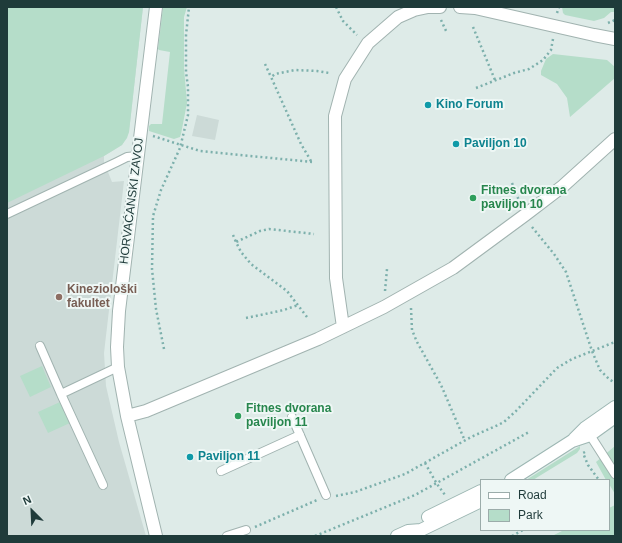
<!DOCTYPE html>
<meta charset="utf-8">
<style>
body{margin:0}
#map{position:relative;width:622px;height:543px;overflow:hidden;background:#deebe8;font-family:Helvetica,sans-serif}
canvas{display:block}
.frame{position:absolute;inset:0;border:8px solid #1f3b3a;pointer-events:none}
.legend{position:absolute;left:480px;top:479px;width:130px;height:52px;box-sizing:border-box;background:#eef7f5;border:1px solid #9bacaa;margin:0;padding:5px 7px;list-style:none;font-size:12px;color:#1f3b3a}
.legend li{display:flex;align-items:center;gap:8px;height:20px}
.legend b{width:20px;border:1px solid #9bacaa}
.north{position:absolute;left:12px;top:491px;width:40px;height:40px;-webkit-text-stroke:3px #eef7f5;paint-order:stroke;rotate:336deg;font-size:11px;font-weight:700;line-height:16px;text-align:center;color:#1f3b3a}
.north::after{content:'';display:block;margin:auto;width:14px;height:18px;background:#1f3b3a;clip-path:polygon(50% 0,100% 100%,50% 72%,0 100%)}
</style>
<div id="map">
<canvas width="622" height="543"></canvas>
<div class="frame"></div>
<ul class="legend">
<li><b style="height:5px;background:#fff"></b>Road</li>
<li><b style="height:11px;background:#b5ddc9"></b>Park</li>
</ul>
<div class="north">N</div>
</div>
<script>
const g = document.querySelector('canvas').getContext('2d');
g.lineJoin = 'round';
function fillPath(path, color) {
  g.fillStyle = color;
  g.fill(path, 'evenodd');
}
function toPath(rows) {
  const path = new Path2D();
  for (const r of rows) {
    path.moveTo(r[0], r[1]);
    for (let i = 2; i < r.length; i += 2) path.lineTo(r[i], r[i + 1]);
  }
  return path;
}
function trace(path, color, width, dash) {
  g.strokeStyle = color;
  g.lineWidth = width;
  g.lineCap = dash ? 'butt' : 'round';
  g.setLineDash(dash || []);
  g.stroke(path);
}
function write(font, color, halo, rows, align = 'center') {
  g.font = font + ' Helvetica,sans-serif';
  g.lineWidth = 4;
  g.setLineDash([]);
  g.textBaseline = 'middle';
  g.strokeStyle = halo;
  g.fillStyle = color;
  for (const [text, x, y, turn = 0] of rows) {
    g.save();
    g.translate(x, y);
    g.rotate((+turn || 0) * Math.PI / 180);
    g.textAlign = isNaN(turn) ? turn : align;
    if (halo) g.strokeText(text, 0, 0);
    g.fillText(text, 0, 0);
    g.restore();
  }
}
fillPath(toPath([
 [7,7,143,7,129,132,122,145,104,156,104,162,112,182,124,181,104,353,106,386,119,442,146,536,7,536],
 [197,115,219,120,215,140,192,136]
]), '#ccdad7');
fillPath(toPath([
 [7,7,143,7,129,132,127,138,122,145,104,156,7,203],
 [163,7,187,7,184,17,184,68,187,103,181,134,180,137,174,139,149,131,149,126,151,124,162,124,170,52,159,50,158,49],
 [562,7,615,7,615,12,611,12,604,18,594,21,565,15,563,13],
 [553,54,607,60,615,67,615,78,570,117,567,98,557,84,541,75,541,71,546,59],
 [42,366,51,387,30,397,20,376],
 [60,402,70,423,48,433,38,412],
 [580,446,580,449,577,453,541,475,533,480,526,480],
 [615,446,615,494,609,484,609,480,606,480,596,462],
 [615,505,615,536,552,536,564,530,609,530,609,508]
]), '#b5ddc9');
const lane = toPath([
 [7,214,117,162,127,157,137,156],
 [40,346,61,394,118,367],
 [61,394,103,485],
 [292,417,326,495],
 [590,435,615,474],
 [221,471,300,435],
 [227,536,246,530]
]);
const street = toPath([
 [156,7,119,311,117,347,118,367,127,416,156,536],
 [460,7,475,8,594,35,615,39],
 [343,327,336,278,335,116,345,79,368,43,398,17,414,10,428,7,440,7],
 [127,416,146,411,318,339,384,307,453,268,525,215,563,186,615,139]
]);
const secondary = toPath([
 [574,439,585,428,615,407],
 [511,480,572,441,590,435,615,417],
 [428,517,481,491],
 [397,536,408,531,421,530,481,501]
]);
trace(lane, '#a1b3b0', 10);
trace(street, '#a1b3b0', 14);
trace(secondary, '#9db7b3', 14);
trace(toPath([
 [336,7,343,21,357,35],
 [557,13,559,7],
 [441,20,447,33],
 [608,23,615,20],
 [473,27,495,80],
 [265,64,271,77],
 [476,88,514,73,529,69,543,60,551,50,553,39],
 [153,136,200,151,312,162],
 [311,161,301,144,271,77,275,74,295,70,317,71,329,73],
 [512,183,520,203],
 [532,227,554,254,566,272,592,351,600,370,609,379,615,383],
 [233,235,236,242],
 [385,291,387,269],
 [411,308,412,330,417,342,441,385,465,441],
 [307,317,287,291,251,264,241,252,236,242,260,231,269,229,314,234],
 [246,318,284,310,298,305],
 [164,349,156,309,152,269,153,216,161,190,180,148,188,115,188,87,186,72,186,35,189,7],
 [585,452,583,453,588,465,599,480],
 [425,463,437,484,445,495],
 [336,496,355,492,405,474,471,437,498,425,504,422,516,411,557,368,572,359,615,342],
 [255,527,317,500],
 [315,536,415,495,529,432],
 [512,536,523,530]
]), '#7db0ac', 2.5, [2, 3]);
trace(lane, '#fff', 8);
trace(street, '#fff', 12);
trace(secondary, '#fff', 12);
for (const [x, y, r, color] of [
 [428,105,4,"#0f9aa8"],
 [456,144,4,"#0f9aa8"],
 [473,198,4,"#2e9e5b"],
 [59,297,4,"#8d6e63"],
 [238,416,4,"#2e9e5b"],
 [190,457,4,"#0f9aa8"]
]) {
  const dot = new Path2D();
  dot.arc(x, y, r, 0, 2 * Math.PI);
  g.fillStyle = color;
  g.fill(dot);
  trace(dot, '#eef7f5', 1.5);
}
write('bold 12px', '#0d838f', '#eef7f5', [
 ["Kino Forum",436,105],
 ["Paviljon 10",464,144],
 ["Paviljon 11",198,457]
], 'left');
write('bold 12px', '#27864d', '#eef7f5', [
 ["Fitnes dvorana",481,191],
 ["paviljon 10",481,205],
 ["Fitnes dvorana",246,409],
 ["paviljon 11",246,423]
], 'left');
write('12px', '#1f3b3a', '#eef7f5', [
 ["HORVAĆANSKI ZAVOJ",132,201,-83]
]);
write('bold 12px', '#785e54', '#eef7f5', [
 ["Kineziološki",67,290],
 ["fakultet",67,304]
], 'left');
</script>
